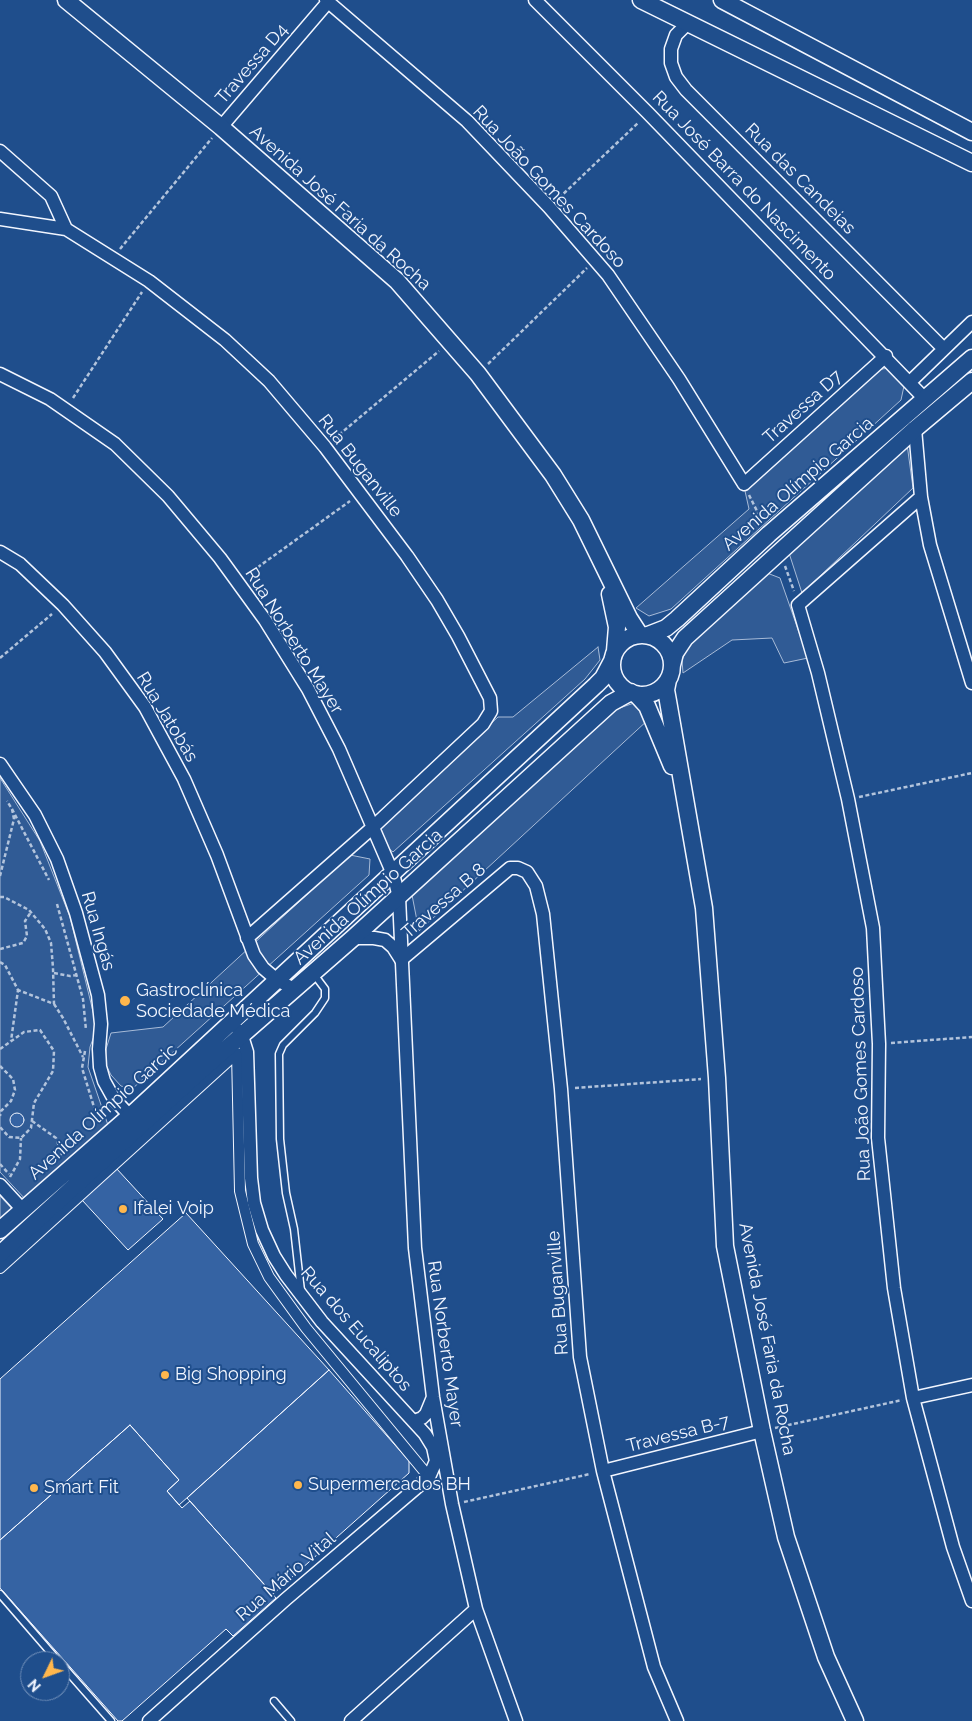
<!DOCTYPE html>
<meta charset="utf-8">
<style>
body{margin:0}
#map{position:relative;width:972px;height:1721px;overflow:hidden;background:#1f4e8c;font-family:Raleway,sans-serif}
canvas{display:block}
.north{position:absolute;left:20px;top:1651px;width:50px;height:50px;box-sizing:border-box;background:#1f4e8c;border:1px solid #7391ba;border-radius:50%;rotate:228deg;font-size:14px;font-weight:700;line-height:20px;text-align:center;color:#f2f6ff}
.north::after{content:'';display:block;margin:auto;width:18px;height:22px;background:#ffb74d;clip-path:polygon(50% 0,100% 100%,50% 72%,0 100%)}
</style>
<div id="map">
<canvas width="972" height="1721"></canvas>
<div class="north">N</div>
</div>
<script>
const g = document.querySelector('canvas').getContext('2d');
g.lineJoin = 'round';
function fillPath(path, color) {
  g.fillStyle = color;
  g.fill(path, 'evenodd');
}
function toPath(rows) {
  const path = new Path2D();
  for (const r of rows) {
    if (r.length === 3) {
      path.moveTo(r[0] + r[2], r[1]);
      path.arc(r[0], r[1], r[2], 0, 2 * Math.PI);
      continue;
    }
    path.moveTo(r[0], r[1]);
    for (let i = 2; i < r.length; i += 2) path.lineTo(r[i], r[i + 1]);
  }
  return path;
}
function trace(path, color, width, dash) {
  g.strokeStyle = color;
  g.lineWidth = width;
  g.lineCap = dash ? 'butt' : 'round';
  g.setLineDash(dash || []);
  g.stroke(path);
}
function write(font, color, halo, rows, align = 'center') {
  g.font = font + ' Raleway,sans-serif';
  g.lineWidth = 4;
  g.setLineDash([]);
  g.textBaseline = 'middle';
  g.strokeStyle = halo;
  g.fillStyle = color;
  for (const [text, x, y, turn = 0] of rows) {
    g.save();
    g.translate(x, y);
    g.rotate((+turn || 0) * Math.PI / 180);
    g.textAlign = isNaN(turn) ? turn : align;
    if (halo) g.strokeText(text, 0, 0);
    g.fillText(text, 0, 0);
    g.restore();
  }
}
const built = toPath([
 [889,368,904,386,901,400,671,609,649,616,636,608,749,509,745,491,876,370,889,368],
 [907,444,913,488,802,593,789,553,907,444],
 [767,573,780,578,808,658,784,663,772,638,732,640,683,673,682,660,690,641,767,573],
 [598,647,600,660,585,679,393,852,383,844,379,828,498,717,513,717,598,647],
 [634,703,649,719,419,931,412,895,614,710,634,703],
 [0,778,40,841,70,917,97,1028,90,1047,88,1067,109,1128,26,1200,0,1172,0,778],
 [350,855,370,859,369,875,132,1089,121,1086,111,1075,105,1063,106,1049,111,1033,163,1027,350,855],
 [0,1196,15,1212,0,1225,0,1196]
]);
fillPath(built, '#305b95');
trace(built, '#a8bbd7', 1);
const building = toPath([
 [17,1120,7],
 [116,1168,163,1219,128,1250,82,1200,116,1168],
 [186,1213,329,1370,179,1505,167,1491,179,1480,130,1425,0,1540,0,1379,186,1213],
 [329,1370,409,1461,409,1473,273,1594,187,1498,329,1370],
 [130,1425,179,1480,167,1491,182,1508,190,1501,276,1598,233,1636,226,1629,122,1721,118,1721,0,1588,0,1540,130,1425]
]);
fillPath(building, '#3563a3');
trace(building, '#f2f6ff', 1);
const service = toPath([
 [301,1291,294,1229,286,1193,280,1139,279,1054,283,1045,315,1013,325,998,325,989,313,973],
 [0,1594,58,1661],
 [60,1663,111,1721],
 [274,1701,291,1721]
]);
const pedestrian = toPath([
 [0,1268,237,1053,240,1191,253,1244,269,1277,306,1328,429,1477]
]);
const minor = toPath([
 [326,0,467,121,549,207,608,275,679,379,744,484,886,356],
 [535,0,648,113,925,399],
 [688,23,676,35,671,49,671,63,676,77,686,90,943,348],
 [221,127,328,2],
 [0,151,51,196,66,229],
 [0,219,66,229,149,281,225,340,269,381,325,447,407,556,437,600,458,636,490,698,491,711,483,724,372,828,247,938],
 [0,374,50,399,115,444,168,496,220,558,265,620,308,689,339,749,393,874,399,897,415,1248,433,1397,452,1504,476,1609,516,1721],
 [910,382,972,322],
 [915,429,921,497,930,545,972,683],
 [921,497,798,605,818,673,848,799,873,928,879,1044,878,1138,894,1288,913,1398,953,1547,972,1601],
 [0,552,20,564,63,605,105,652,145,707,184,779,217,855,254,955,263,968,277,980,294,989],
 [0,764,35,815,57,859,76,913,98,995,101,1024,99,1049,100,1067,104,1081,114,1099,130,1116],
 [353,938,374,938,385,940,393,947,400,958],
 [401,960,510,868,518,868,527,872,536,886,543,914,561,1089,580,1357,603,1471,654,1667,677,1721],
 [0,1185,23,1210],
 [913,1398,972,1385],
 [414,1421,422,1418,426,1414,433,1397],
 [603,1471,762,1431],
 [149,1721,286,1599,429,1477,436,1461,433,1447,425,1434,322,1322,286,1275,274,1256,262,1230,254,1203,251,1178,247,1052,242,1036,238,1030],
 [351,1721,476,1609]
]);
const tertiary = toPath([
 [66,0,221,127,397,281,478,374,553,475,581,520,629,618,640,635],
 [641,0,972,163],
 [722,0,972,132],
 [610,594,617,627,615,651],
 [648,635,666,628,677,619,769,534,972,358],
 [642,665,30],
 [672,665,675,653,685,638,915,429,972,381],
 [668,680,666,690,668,701,704,908,717,1078,725,1246,762,1431,786,1537,826,1657,855,1721],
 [636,694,647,706,672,766],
 [0,1230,130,1116,596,685,603,678,612,661],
 [0,1254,196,1075,353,938,611,703,631,692]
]);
trace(service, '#f2f6ff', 9);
trace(pedestrian, '#f2f6ff', 12);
trace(minor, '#f2f6ff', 15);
trace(tertiary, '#f2f6ff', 19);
trace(toPath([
 [559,198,639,122],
 [120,249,212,138],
 [488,364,587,268],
 [73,398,142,292],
 [334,439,439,351],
 [749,495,762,521],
 [785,566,794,591],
 [247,575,350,501],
 [0,658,52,614],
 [859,797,972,773],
 [12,809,49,880],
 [0,876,14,819,12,809,7,801],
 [0,897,4,897,29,910,45,929,51,943,53,968,54,1004,18,990],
 [57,904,83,999,86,1030],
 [0,949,23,943,27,936,25,921,31,912],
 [0,962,5,965,18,990,11,1041],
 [54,973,70,976,77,975],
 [54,1004,63,1018,83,1057],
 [891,1043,972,1037],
 [0,1049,24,1032,40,1030,54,1051,53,1071,34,1103,31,1128,21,1138,9,1137,0,1127],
 [85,1051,82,1068,94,1107,101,1121],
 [0,1066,13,1079,15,1090,11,1101,1,1111,0,1116],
 [575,1088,701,1079],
 [32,1121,56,1138,62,1155],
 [0,1164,9,1174],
 [10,1177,20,1159,21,1138],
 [775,1428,902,1400],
 [464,1502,590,1474]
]), '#b3c4dc', 2.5, [4, 2.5]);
trace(service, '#1f4e8c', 6);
trace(pedestrian, '#1f4e8c', 10);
trace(minor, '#1f4e8c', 12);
trace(tertiary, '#1f4e8c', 16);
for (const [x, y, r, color] of [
 [125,1001,6,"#ffb74d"],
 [123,1209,5,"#ffb74d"],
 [165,1375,5,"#ffb74d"],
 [298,1485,5,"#ffb74d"],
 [34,1488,5,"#ffb74d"]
]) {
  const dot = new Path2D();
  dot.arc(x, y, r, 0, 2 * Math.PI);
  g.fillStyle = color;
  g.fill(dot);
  trace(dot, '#1f4e8c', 2);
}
write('18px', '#f2f6ff', '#1f4e8c', [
 ["Travessa D4",252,64,-49],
 ["Rua das Candeias",800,179,45],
 ["Rua José Barra do Nascimento",744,186,46],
 ["Rua João Gomes Cardoso",549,187,47],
 ["Avenida José Faria da Rocha",340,208,42],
 ["Travessa D7",803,407,-42],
 ["Rua Buganville",360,466,52],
 ["Avenida Olímpio Garcia",798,484,-41],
 ["Rua Norberto Mayer",294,641,58],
 ["Rua Jatobás",167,717,59],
 ["Avenida Olímpio Garcia",368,897,-42],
 ["Travessa B 8",444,901,-41],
 ["Rua Ingás",98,931,74],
 ["Rua João Gomes Cardoso",861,1074,-92],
 ["Avenida Olímpio Garcic",103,1112,-42],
 ["Rua Buganville",558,1293,-94],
 ["Rua dos Eucaliptos",356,1329,49],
 ["Avenida José Faria da Rocha",767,1339,79],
 ["Rua Norberto Mayer",445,1344,82],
 ["Travessa B-7",678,1434,-14],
 ["Rua Mário Vital",286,1577,-41]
]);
write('18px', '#f2f6ff', '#1f4e8c', [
 ["Gastroclínica",136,991],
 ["Sociedade Médica",136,1012],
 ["Ifalei Voip",133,1209],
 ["Big Shopping",175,1375],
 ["Supermercados BH",308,1485],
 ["Smart Fit",44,1488]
], 'left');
</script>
